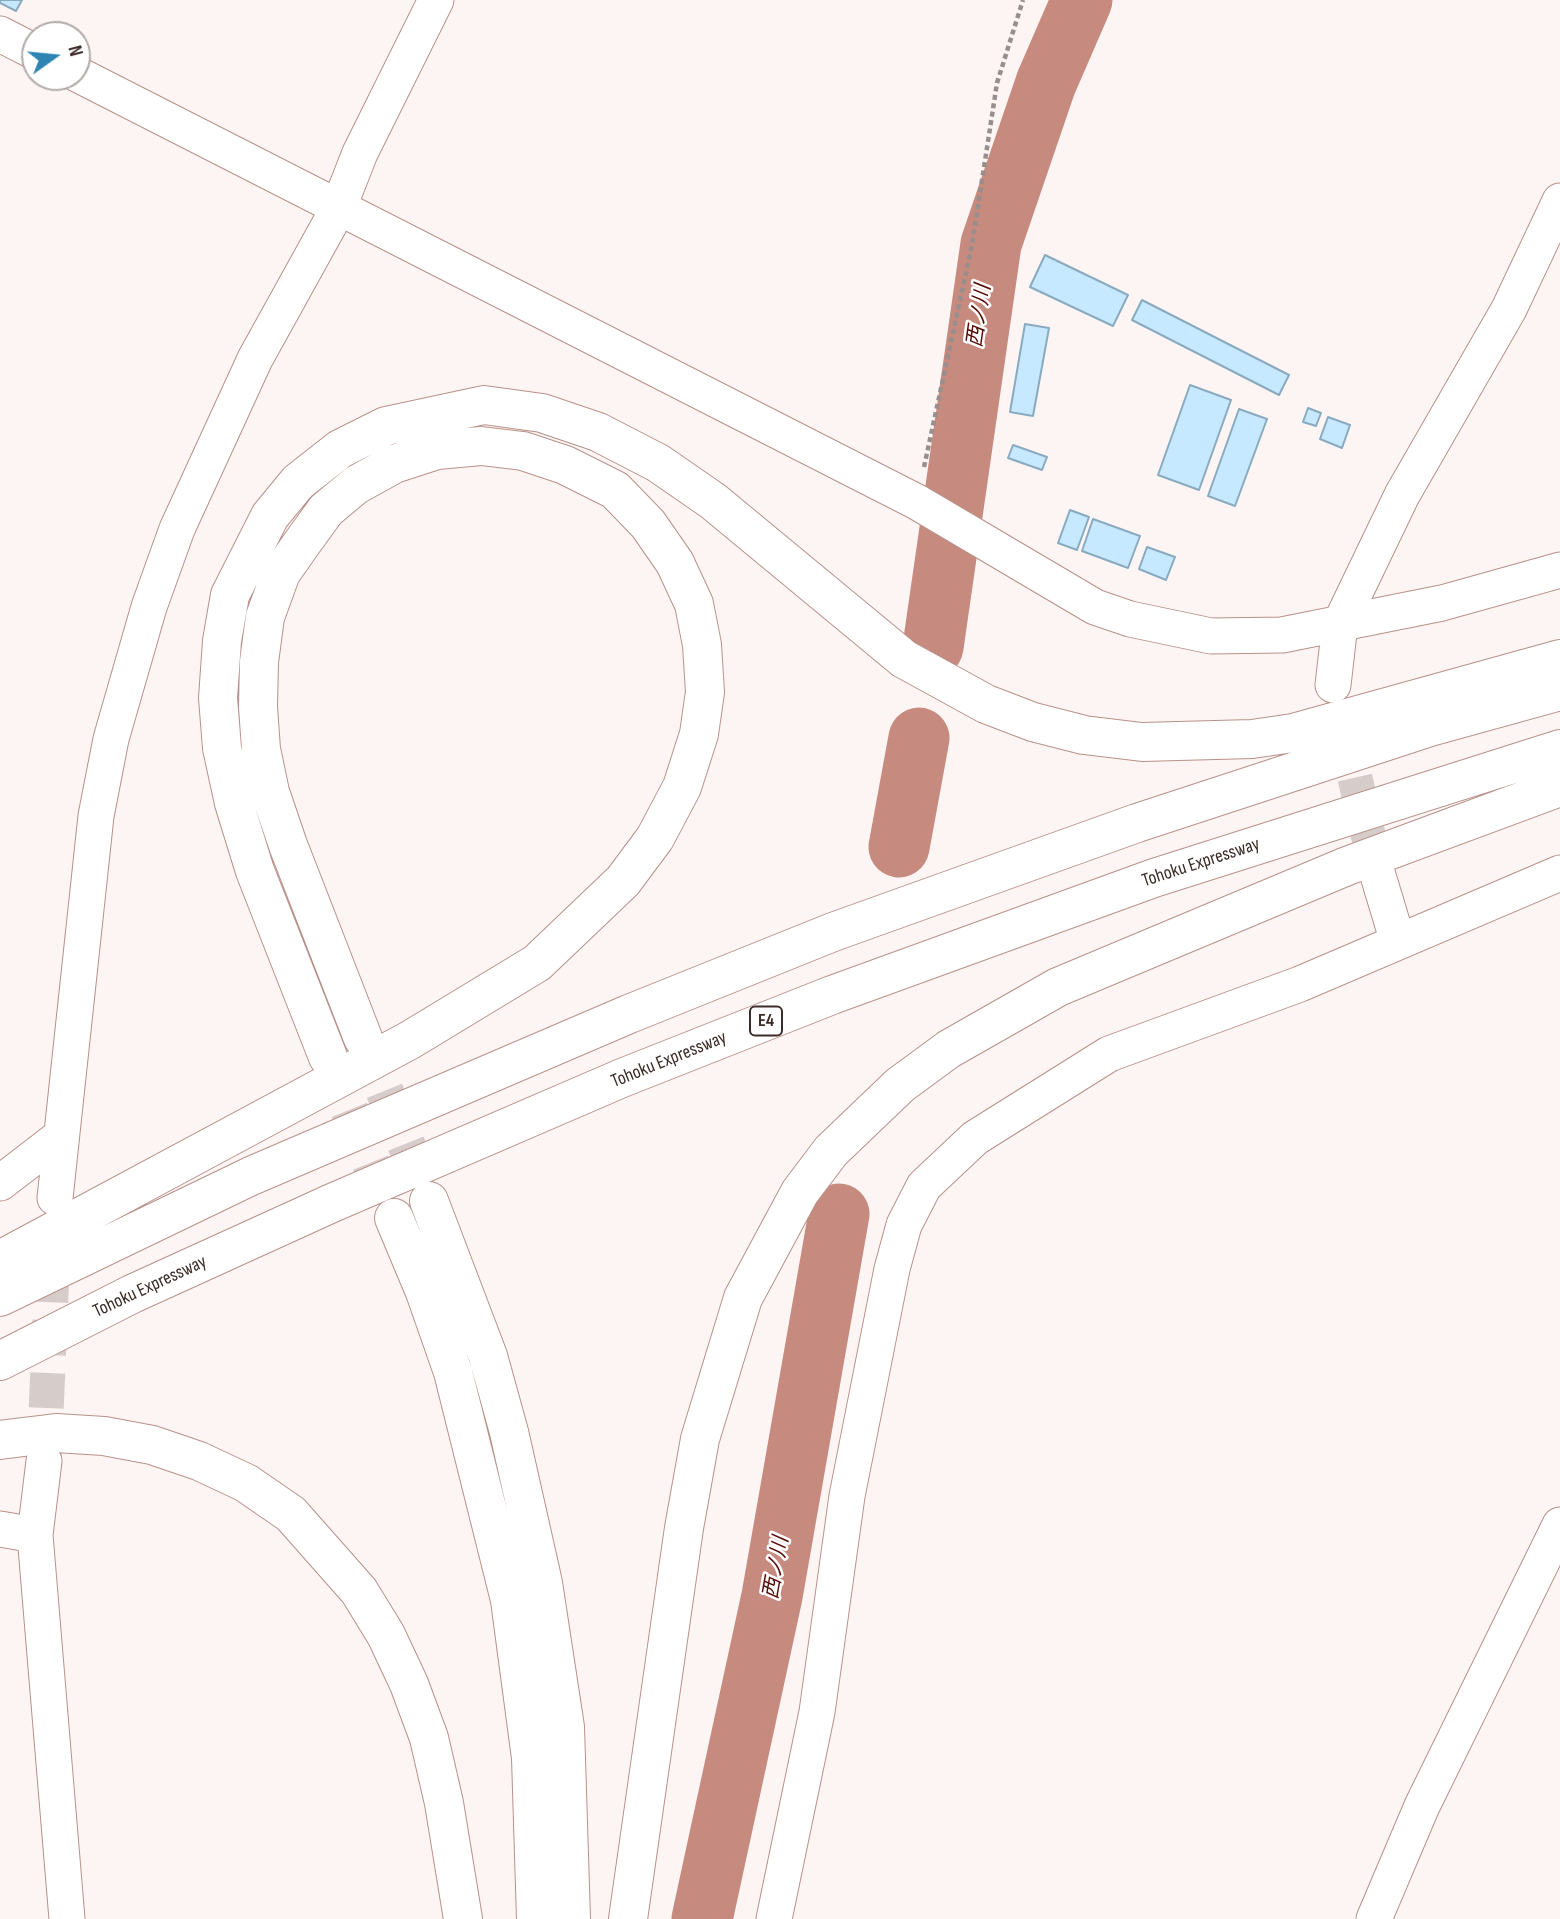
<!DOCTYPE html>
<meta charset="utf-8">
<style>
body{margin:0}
#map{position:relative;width:1560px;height:1919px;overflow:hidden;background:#fdf5f3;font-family:"Sofia Sans Condensed",sans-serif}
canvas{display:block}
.north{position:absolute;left:21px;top:21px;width:70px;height:70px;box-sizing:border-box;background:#fff;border:2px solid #b1aba9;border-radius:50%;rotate:75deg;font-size:19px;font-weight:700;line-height:28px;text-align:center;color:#3b2c29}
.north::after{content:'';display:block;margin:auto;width:24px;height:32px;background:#2e85b4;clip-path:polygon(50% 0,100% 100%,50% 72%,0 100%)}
</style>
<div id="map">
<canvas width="1560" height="1919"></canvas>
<div class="north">N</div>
</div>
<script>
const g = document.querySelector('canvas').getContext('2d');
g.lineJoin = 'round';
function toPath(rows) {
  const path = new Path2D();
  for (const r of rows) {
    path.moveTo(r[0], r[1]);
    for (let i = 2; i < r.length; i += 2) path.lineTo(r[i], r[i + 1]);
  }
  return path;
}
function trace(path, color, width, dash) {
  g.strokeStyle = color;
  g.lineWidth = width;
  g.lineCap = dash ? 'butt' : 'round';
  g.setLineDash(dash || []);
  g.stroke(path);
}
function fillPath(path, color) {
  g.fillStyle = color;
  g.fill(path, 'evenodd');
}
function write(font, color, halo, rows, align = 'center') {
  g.font = font + ' "Sofia Sans Condensed","Noto Sans JP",sans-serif';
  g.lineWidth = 5;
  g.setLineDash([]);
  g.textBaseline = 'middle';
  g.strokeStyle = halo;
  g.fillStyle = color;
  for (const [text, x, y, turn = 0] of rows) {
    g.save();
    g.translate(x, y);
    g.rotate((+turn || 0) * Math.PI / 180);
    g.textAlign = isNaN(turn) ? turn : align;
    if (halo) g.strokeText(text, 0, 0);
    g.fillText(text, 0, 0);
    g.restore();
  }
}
trace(toPath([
 [933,647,991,244,1046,83,1082,0],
 [899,847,919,738],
 [702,1919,772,1596,839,1214]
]), '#c78a7f', 61);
const building = toPath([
 [0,0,22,0,16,11,0,3,0,0],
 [1045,255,1128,295,1113,326,1030,287,1045,255],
 [1142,300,1289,375,1279,395,1132,320,1142,300],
 [1025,324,1049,328,1033,416,1010,412,1025,324],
 [1190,385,1231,400,1199,490,1158,475,1190,385],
 [1308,408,1321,413,1316,426,1303,422,1308,408],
 [1239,409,1267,419,1235,506,1208,496,1239,409],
 [1328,417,1350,425,1342,448,1320,439,1328,417],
 [1013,445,1047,457,1042,470,1008,458,1013,445],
 [1070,510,1089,517,1077,550,1058,543,1070,510],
 [1093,519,1140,536,1128,568,1082,551,1093,519],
 [1147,547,1175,557,1166,580,1139,569,1147,547]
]);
fillPath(building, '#c7e9ff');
trace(building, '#89aabf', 2);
trace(toPath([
 [1343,726,1376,869],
 [44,1461,53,1247]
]), '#d6cdcb', 35, [35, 18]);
trace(toPath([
 [363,1038,428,1198],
 [328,1057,391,1213]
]), '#d6cdcb', 38, [38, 19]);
const minor = toPath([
 [0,34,35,52],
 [77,74,917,502,1095,607,1130,619,1211,636,1282,635,1442,603,1560,570],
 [1333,685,1340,624,1402,495,1509,309,1560,201],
 [1376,869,1398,942],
 [0,1183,60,1137],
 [55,1198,96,816,111,739,149,607,177,529,255,359,338,209,360,153,436,0],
 [44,1461,35,1535,67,1919],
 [0,1529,35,1535],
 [774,1919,817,1712,847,1496,892,1269,904,1225,924,1186,975,1138,1109,1054,1300,984,1560,873],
 [1374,1919,1422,1806,1560,1525]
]);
const highway = toPath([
 [328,1057,255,871,234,803,222,748,218,698,222,641,230,595,270,516,298,482,340,449,386,426,484,405,542,413,598,432,658,463,713,501,904,659,986,704,1033,722,1084,735,1142,742,1252,739,1293,733,1560,659],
 [429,1201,488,1356,509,1432,543,1583,565,1727,571,1919],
 [394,1218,425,1292,453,1372,510,1600,531,1758,536,1919],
 [0,1260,410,1040,537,963,623,881,655,838,682,787,699,734,705,692,702,645,694,604,675,563,648,524,615,490,565,465,523,451,481,446,437,450,394,464,356,485,326,510,302,543,281,573,265,617,259,662,258,707,261,749,270,792,288,845,363,1038],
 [0,1297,251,1176,629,1014,833,932,1137,823,1430,727,1560,691],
 [0,1361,132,1294,332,1203,622,1078,832,995,1154,878,1560,749],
 [0,1440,56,1433,104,1436,152,1445,199,1461,246,1483,291,1514,359,1591,386,1635,409,1684,429,1738,444,1803,463,1919],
 [628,1919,684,1528,700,1439,743,1298,800,1192,831,1151,900,1085,949,1049,1058,987,1347,866,1560,787]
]);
trace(minor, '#b8918a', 37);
trace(highway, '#b8918a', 40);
trace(toPath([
 [924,467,972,245,997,83,1023,0]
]), '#998e8b', 4.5, [5, 3.5]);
trace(minor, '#fff', 35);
trace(highway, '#fff', 38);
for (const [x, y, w] of [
 [766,1021,32]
]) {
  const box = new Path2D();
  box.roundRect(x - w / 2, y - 14.5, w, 29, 5);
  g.fillStyle = '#fff';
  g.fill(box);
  trace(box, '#3b2c29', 2);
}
write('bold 18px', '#3b2c29', null, [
 ["E4",766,1021]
]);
write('19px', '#3b2c29', '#fff', [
 ["Tohoku Expressway",1201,863,-18],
 ["Tohoku Expressway",669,1060,-22],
 ["Tohoku Expressway",150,1287,-25]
]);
write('italic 21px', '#560b04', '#fff', [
 ["西ノ川",980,316,-82],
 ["西ノ川",777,1568,-80]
]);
</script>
